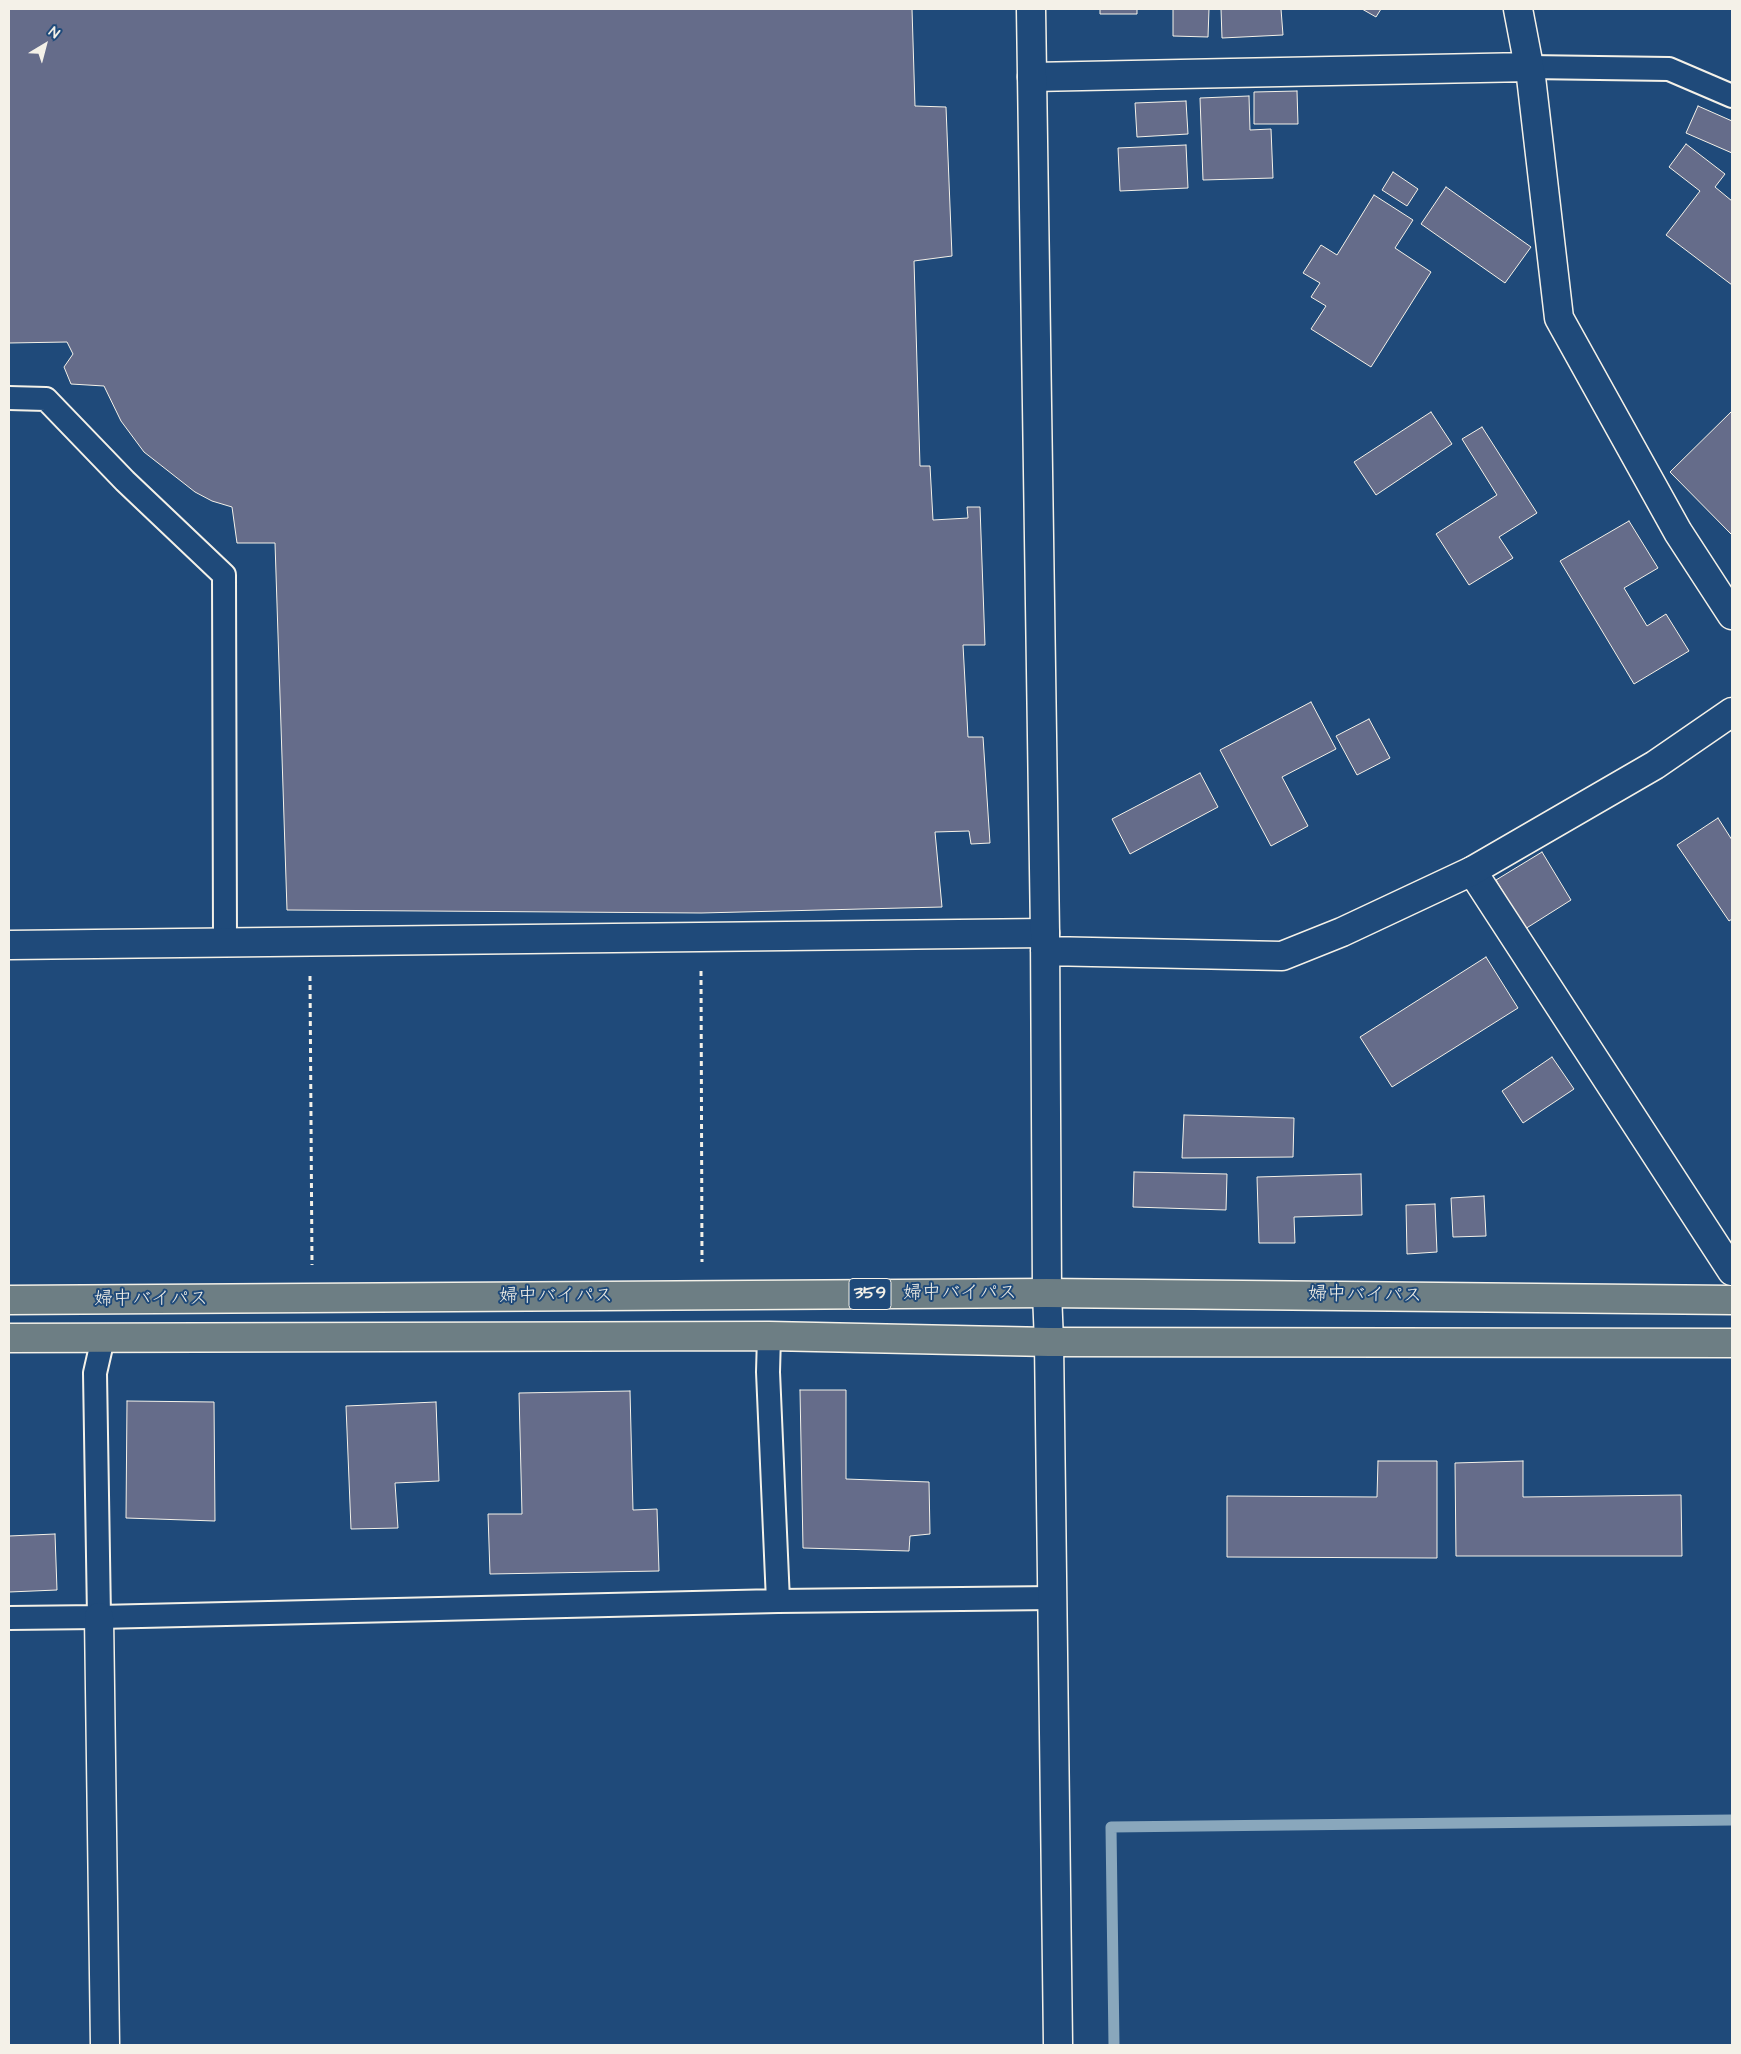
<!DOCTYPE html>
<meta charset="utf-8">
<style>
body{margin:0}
#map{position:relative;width:1741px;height:2054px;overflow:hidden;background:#1f4a7a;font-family:"Architects Daughter",sans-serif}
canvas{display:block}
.frame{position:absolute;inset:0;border:10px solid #f4f1e8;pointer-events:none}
.north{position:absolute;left:20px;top:20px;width:50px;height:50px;-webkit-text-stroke:4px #1f4a7a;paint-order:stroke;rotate:37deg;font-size:14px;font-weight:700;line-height:20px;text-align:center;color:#f4f1e8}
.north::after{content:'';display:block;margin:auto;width:18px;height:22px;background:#f4f1e8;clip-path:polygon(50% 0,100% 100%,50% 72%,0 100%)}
</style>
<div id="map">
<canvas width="1741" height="2054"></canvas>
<div class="frame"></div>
<div class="north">N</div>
</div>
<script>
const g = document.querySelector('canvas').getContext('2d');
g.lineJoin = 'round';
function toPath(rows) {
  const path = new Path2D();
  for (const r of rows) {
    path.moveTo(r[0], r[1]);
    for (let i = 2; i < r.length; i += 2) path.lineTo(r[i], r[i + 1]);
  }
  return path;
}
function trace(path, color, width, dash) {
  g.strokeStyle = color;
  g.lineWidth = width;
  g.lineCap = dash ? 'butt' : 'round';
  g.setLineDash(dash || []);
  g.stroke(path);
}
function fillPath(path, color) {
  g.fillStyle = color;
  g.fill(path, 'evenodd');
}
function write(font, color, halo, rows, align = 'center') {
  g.font = font + ' "Architects Daughter","Klee One",sans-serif';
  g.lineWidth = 4;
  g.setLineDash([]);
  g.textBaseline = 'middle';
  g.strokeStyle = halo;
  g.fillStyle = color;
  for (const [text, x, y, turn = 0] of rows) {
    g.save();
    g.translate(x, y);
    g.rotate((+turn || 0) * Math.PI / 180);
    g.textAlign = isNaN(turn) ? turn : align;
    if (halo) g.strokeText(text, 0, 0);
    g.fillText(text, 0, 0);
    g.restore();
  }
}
trace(toPath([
 [1114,2045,1111,1827,1732,1820]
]), '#89a7bc', 11);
const building = toPath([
 [9,9,912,9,915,106,946,107,952,256,914,261,920,466,930,466,933,520,968,518,967,507,980,507,985,645,963,645,968,737,983,737,990,843,971,844,969,831,935,832,942,907,701,913,287,910,275,543,237,543,232,507,212,501,195,492,144,452,121,421,104,386,71,384,64,367,73,354,67,342,9,343,9,9],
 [1100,9,1137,9,1137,14,1100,14,1100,9],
 [1173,9,1209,9,1208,37,1173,36,1173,9],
 [1221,9,1281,9,1283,35,1222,38,1221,9],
 [1362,9,1381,9,1376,17,1362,9],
 [1297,91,1298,124,1254,124,1254,92,1297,91],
 [1249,96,1250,130,1271,129,1273,178,1203,180,1200,98,1249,96],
 [1186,101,1188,134,1137,137,1135,103,1186,101],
 [1698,106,1732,121,1732,153,1686,133,1698,106],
 [1686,144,1725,174,1715,187,1732,201,1732,285,1666,235,1700,191,1669,167,1686,144],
 [1186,145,1188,188,1120,191,1118,148,1186,145],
 [1393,172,1418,189,1407,206,1382,190,1393,172],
 [1446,187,1531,247,1505,283,1421,224,1446,187],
 [1374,195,1413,220,1395,248,1431,272,1371,367,1311,329,1326,306,1311,297,1320,283,1303,273,1321,245,1337,255,1374,195],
 [1732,411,1732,533,1731,534,1670,472,1732,411],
 [1431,412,1452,444,1376,495,1354,462,1431,412],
 [1482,427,1537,513,1499,537,1513,558,1469,585,1436,534,1497,495,1462,439,1482,427],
 [1629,521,1658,568,1624,588,1647,626,1666,614,1689,651,1634,684,1560,561,1629,521],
 [1311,702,1336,749,1282,777,1308,826,1271,846,1220,750,1311,702],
 [1369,719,1390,758,1357,775,1336,736,1369,719],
 [1200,773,1218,807,1130,854,1112,819,1200,773],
 [1718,818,1732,840,1732,919,1729,921,1677,845,1718,818],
 [1542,852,1571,900,1525,929,1496,880,1542,852],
 [1486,957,1518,1008,1392,1087,1360,1037,1486,957],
 [1552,1057,1574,1089,1523,1123,1502,1091,1552,1057],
 [1184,1115,1294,1118,1293,1157,1182,1158,1184,1115],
 [1134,1172,1227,1174,1226,1210,1133,1207,1134,1172],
 [1361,1174,1362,1215,1294,1217,1295,1243,1259,1243,1257,1177,1361,1174],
 [1484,1196,1486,1236,1453,1237,1451,1198,1484,1196],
 [1435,1204,1437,1252,1407,1254,1406,1205,1435,1204],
 [800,1390,846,1390,846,1479,929,1482,930,1534,910,1536,909,1551,803,1548,800,1390],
 [630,1391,633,1510,657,1509,659,1571,490,1574,488,1514,522,1514,519,1393,630,1391],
 [127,1401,214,1402,215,1521,126,1518,127,1401],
 [436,1402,439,1481,395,1483,398,1528,351,1529,346,1406,436,1402],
 [1378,1461,1437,1461,1437,1558,1227,1557,1227,1496,1377,1497,1378,1461],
 [1523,1461,1523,1497,1681,1495,1682,1556,1456,1556,1455,1463,1523,1461],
 [55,1534,57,1590,9,1592,9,1536,55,1534]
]);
fillPath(building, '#656c8a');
trace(building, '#f4f1e8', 1);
const service = toPath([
 [1529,67,1669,69,1732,96],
 [9,398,46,399,125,481,224,575,225,942],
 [769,1336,768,1372,778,1601],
 [99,1617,95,1373,103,1338],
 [9,1618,99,1617,778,1601,1053,1598]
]);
const minor = toPath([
 [1518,9,1531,77,1559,318,1678,532,1732,615],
 [1032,77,1529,67],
 [1472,871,1732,1271],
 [9,945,1045,933],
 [99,1617,105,2045]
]);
const tertiary = toPath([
 [1031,9,1045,933,1047,1293,1049,1342,1058,2045],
 [1045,951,1282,956,1342,932,1472,871,1655,765,1732,712]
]);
const trunk = toPath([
 [9,1300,1047,1293,1732,1300],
 [9,1338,769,1336,1049,1342,1732,1343]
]);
trace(service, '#f4f1e8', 26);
trace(minor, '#f4f1e8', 31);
trace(tertiary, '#f4f1e8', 31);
trace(trunk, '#f4f1e8', 31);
trace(toPath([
 [701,971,702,1262],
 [310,976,312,1265]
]), '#f4f1e8', 3, [5, 4]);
trace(service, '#1f4a7a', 22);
trace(minor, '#1f4a7a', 28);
trace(tertiary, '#1f4a7a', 28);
trace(trunk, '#6d7e84', 28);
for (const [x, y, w] of [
 [870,1294,42]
]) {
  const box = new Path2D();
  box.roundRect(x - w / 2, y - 15.5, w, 31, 4);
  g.fillStyle = '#1f4a7a';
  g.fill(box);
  trace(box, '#f4f1e8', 1);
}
write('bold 18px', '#f4f1e8', null, [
 ["359",870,1294]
]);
write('19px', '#f4f1e8', '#1f4a7a', [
 ["婦中バイパス",960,1294],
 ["婦中バイパス",1365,1296,1],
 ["婦中バイパス",556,1297],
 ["婦中バイパス",151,1300]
]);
</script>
